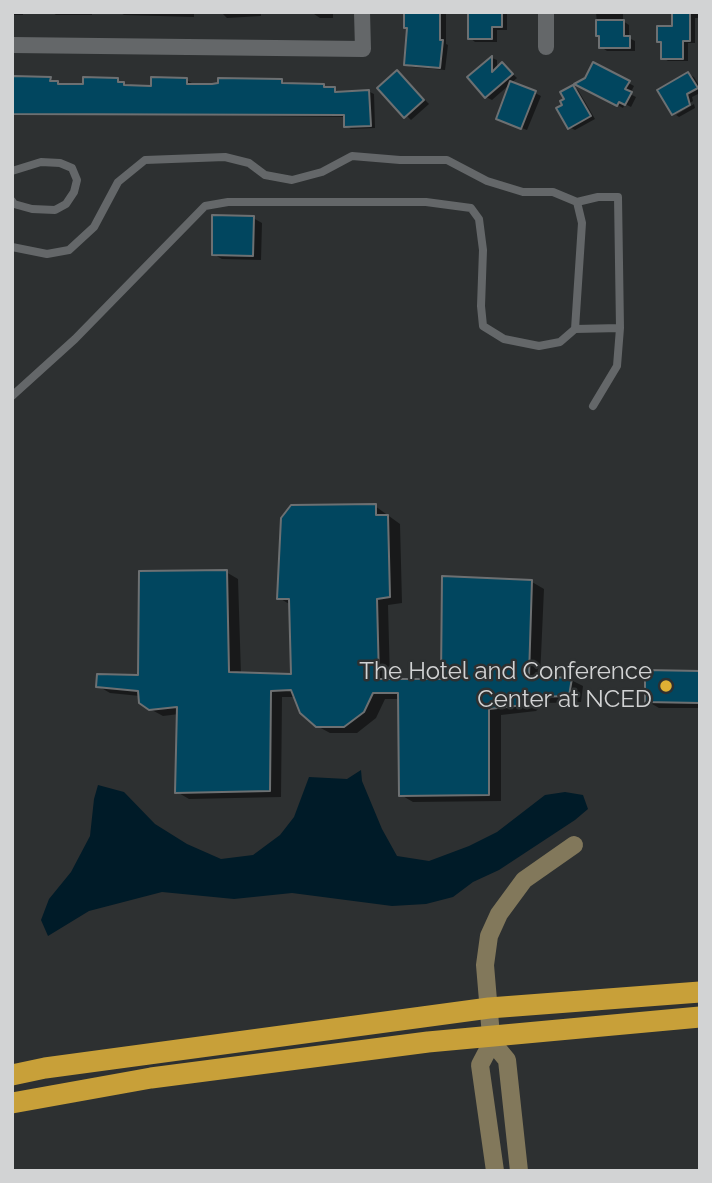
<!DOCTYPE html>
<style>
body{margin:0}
#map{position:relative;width:712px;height:1183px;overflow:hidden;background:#2d3031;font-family:Raleway,sans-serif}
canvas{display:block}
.frame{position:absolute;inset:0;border:14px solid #d2d3d4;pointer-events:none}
</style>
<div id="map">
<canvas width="712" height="1183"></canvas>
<div class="frame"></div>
</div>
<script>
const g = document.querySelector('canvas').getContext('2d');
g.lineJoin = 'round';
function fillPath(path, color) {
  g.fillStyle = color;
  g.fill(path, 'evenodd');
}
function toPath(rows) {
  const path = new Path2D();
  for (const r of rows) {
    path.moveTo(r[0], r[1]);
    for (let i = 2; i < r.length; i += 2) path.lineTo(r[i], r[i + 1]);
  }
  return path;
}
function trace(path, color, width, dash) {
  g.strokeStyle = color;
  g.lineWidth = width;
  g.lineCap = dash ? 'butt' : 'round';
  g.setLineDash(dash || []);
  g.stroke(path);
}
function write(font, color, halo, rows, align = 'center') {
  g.font = font + ' Raleway,sans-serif';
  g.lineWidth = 5;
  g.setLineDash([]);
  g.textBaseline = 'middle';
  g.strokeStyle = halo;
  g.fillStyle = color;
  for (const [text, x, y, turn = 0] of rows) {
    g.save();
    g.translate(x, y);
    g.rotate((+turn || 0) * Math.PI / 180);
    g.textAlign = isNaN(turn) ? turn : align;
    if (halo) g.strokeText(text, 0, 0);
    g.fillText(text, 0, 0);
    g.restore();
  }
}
fillPath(toPath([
 [361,770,362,781,382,829,397,856,429,861,469,846,497,832,545,795,565,792,583,795,588,809,575,820,499,870,473,882,453,897,426,904,392,906,292,893,234,899,162,892,89,911,48,936,41,920,49,899,71,872,90,836,94,799,98,785,124,792,155,824,187,844,221,859,253,855,280,835,294,817,309,777,347,779]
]), '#001b28');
fillPath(toPath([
 [12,12,23,12,23,15,12,15],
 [51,12,92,12,92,15,56,15],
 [119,12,194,12,194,17,124,15],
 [221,12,341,12,333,14,333,18,320,18,314,14,261,14,261,16,227,18],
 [406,12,446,12,446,44,448,45,445,70,411,67,406,64,409,29,406,27],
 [482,12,507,12,507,30,497,30,497,42,475,42,470,38],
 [596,12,623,12,623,21,629,25,629,38,635,41,635,51,607,51,601,47,601,37,598,35],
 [674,12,700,12,700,18,695,18,695,43,688,43,688,61,668,61,663,58,663,43,659,41,674,28],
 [492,58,497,60,497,70,503,65,517,78,492,100,486,97],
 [594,64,634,86,630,94,636,97,631,107,625,104,623,108,578,84,586,79],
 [397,72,429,104,411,120,379,88],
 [688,74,694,77,700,87,700,93,692,97,693,101,674,114,660,90],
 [12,77,50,79,62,86,84,86,117,80,130,87,152,88,186,80,192,83,192,86,281,81,288,85,323,86,340,92,368,91,374,94,375,128,351,129,346,126,345,117,12,113],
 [573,87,578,90,595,119,575,130,569,127,565,106],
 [535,93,541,96,527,130,503,121],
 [694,104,695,108,679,117,676,115],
 [253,218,262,223,261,260,222,259,213,254],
 [375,506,400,524,402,603,388,605,390,681,442,681,532,582,544,589,540,678,571,680,583,686,581,702,545,703,536,711,501,715,501,801,413,802,401,795,400,699,385,699,376,718,357,733,330,733,317,726,296,697,282,697,281,797,189,799,177,792,179,714,163,716,150,709,140,696,110,693,98,686,139,677,226,572,238,579,241,675,293,676,291,605,279,598],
 [700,672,700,708,659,708,647,701]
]), '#0007');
const building = toPath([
 [408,12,440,12,440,40,443,40,440,68,404,65,407,28,404,28,404,13,408,12],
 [672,12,690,12,690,41,683,41,683,59,661,59,661,42,657,42,657,26,672,26,672,12],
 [468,13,502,13,502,27,492,27,492,39,468,39,468,13],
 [596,20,624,20,624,36,630,36,630,48,599,48,599,36,596,36,596,20],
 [492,56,492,72,502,62,513,74,485,98,467,77,492,56],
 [593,62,630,81,625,89,632,92,625,105,619,102,617,106,574,84,585,78,593,62],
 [397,70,424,100,404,118,377,88,397,70],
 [688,72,698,88,687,94,690,105,672,115,657,90,688,72],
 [13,76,51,77,50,81,58,81,58,84,83,84,83,77,118,78,118,82,124,82,124,85,151,86,151,77,187,78,187,84,212,84,218,83,218,78,282,79,282,83,324,84,324,87,335,87,335,92,369,90,371,126,344,127,344,115,12,114,13,76],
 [510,81,536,91,521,129,496,119,510,81],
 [573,85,591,116,568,129,556,108,562,105,560,101,564,99,560,92,573,85],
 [212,215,254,216,253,256,212,255,212,215],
 [376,504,376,515,388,515,390,597,377,599,379,679,441,679,442,576,532,580,529,676,572,678,569,696,532,697,524,705,489,709,489,795,399,796,398,693,373,693,364,712,344,727,316,727,300,713,291,690,271,691,270,791,175,793,177,707,149,710,139,703,138,691,96,687,97,674,138,675,139,571,227,570,229,672,291,674,289,599,277,599,281,518,291,505,376,504],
 [645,670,700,671,700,703,645,702,645,670]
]);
fillPath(building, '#01465f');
trace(building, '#6d7072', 2);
trace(toPath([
 [12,171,41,162,60,163,72,168,77,180,74,192,66,204,55,210,32,209,14,204,12,201],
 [577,202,582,223,575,329,620,328],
 [12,247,47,254,69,250,94,227,118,182,145,160,225,157,249,163,265,175,292,180,322,172,352,156,400,160,447,160,487,181,523,192,553,192,577,202,598,197,618,197,620,328,617,366,593,406],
 [12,396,75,339,205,206,228,202,426,202,471,208,479,219,483,250,481,306,483,326,504,339,539,346,560,342,575,329]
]), '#646769', 8);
trace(toPath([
 [546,12,546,47],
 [12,45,363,49,362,12]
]), '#646769', 16);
trace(toPath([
 [492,1042,480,1065,495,1171],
 [519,1171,507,1060,492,1042,491,1036,485,965,489,936,499,914,524,880,574,845]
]), '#82785b', 18);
trace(toPath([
 [12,1075,45,1068,489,1008,700,992],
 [12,1103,151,1078,428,1042,700,1017]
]), '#c8a039', 21);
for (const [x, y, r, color] of [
 [666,686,7,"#dfb034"]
]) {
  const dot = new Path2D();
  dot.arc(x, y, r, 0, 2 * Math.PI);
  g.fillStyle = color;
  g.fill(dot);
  trace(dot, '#2d3031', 2.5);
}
write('24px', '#d2d3d4', '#2d3031', [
 ["The Hotel and Conference",652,672],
 ["Center at NCED",652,700]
], 'right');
</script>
